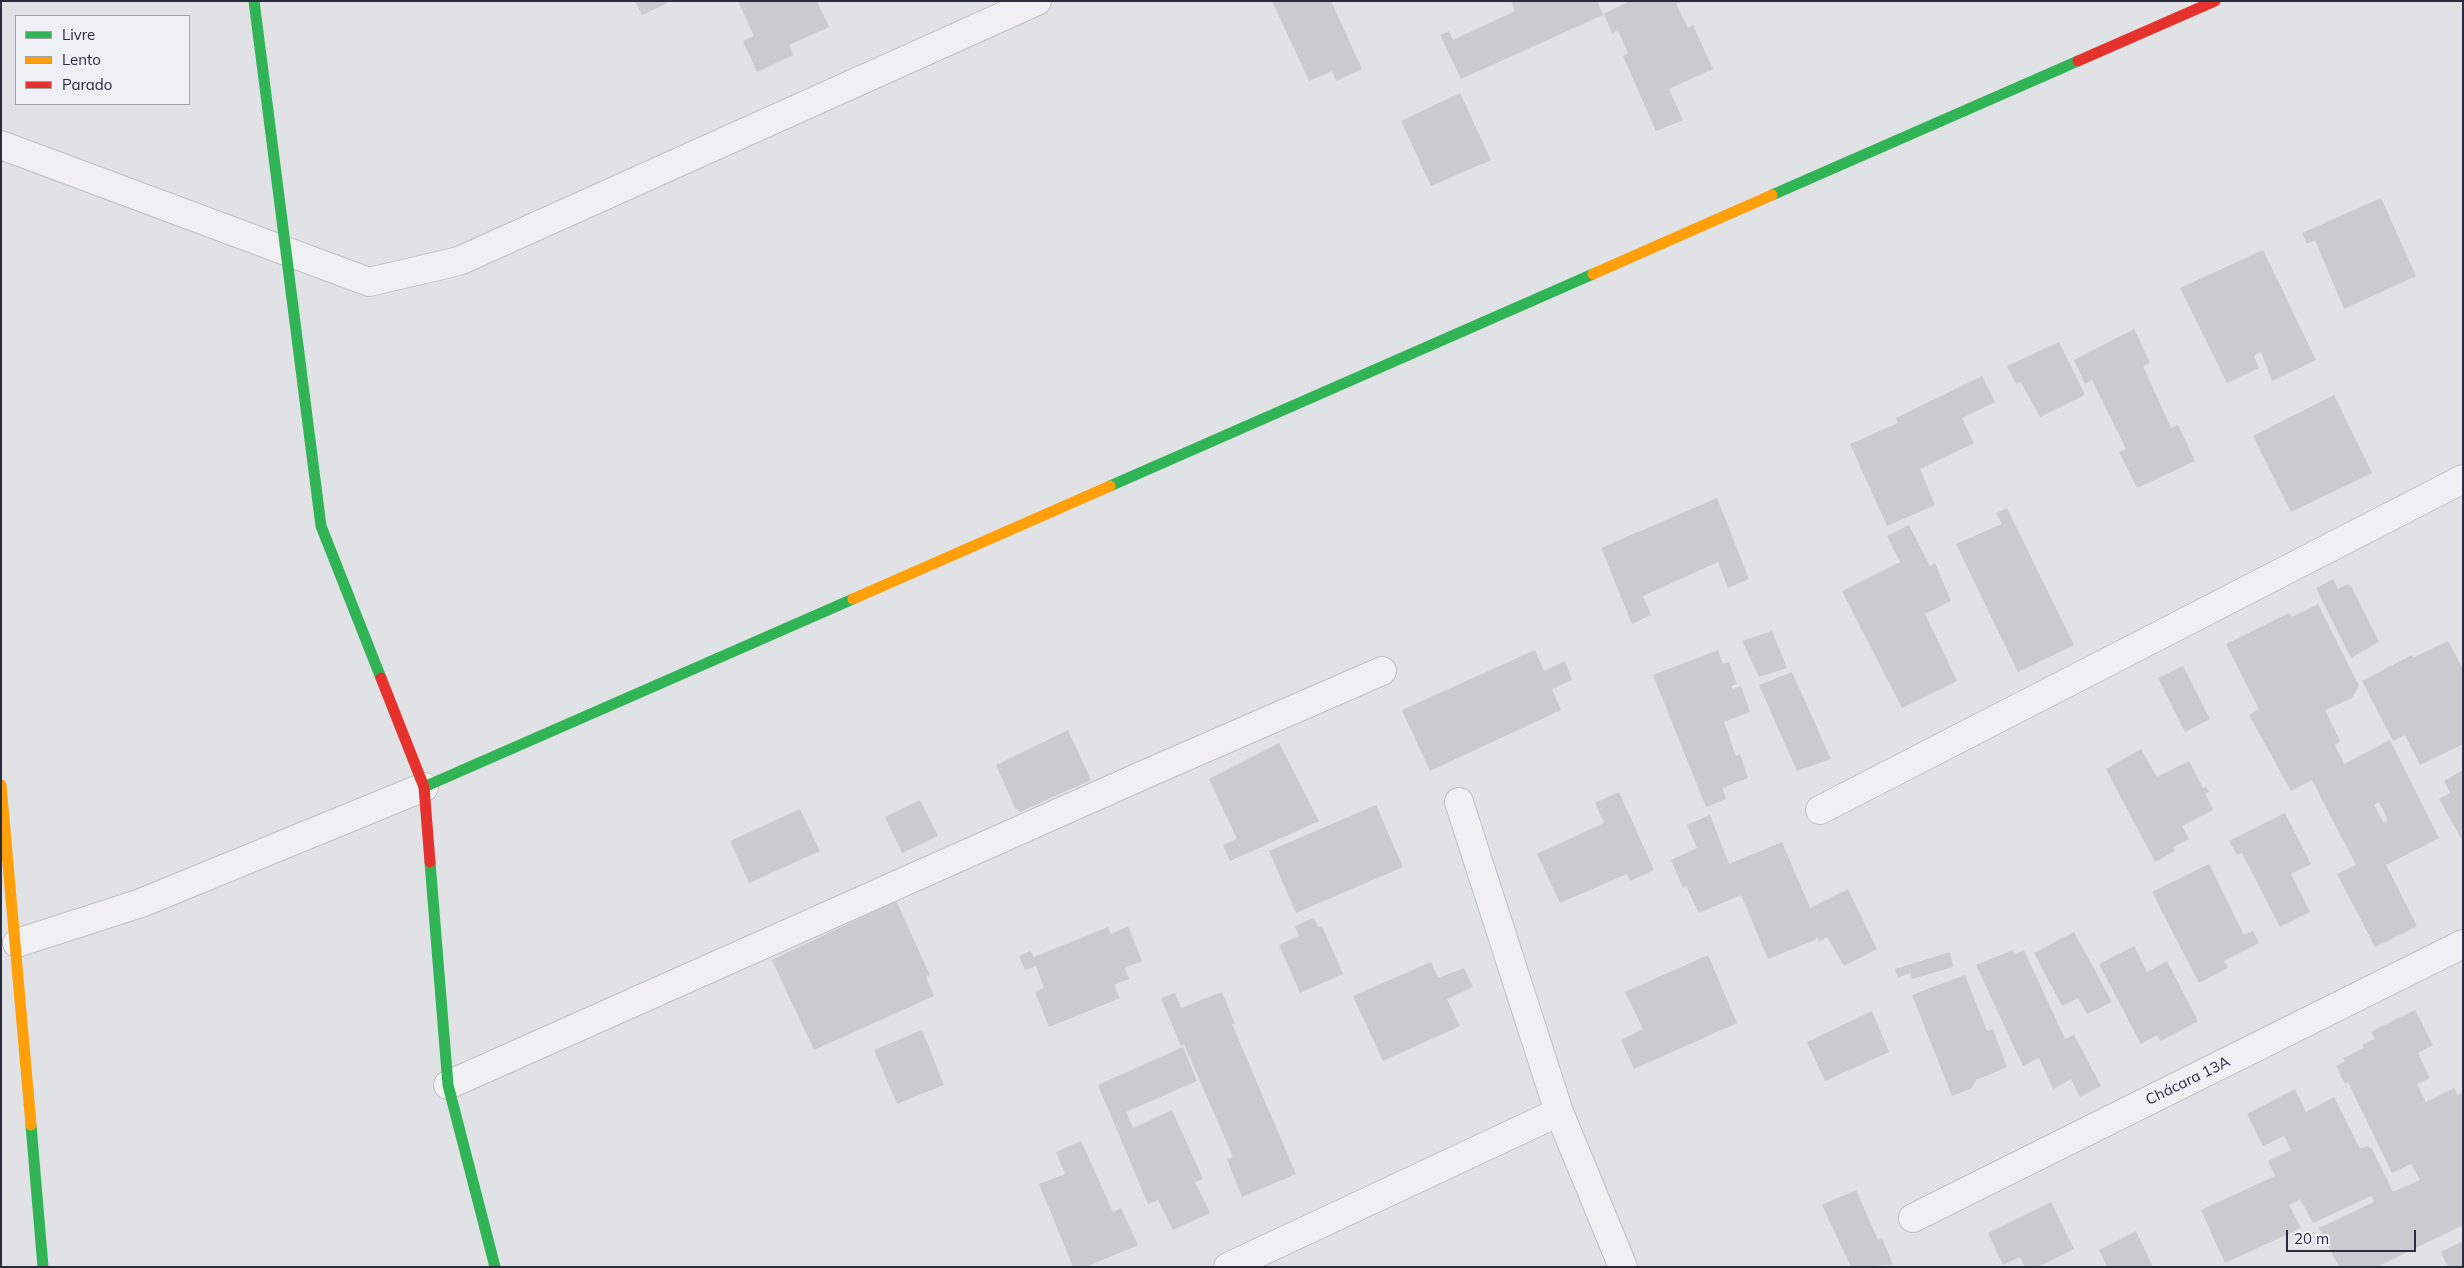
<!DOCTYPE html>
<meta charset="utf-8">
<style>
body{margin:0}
#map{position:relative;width:2464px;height:1268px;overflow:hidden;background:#e1e2e5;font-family:Mulish,sans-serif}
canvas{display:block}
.frame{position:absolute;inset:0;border:2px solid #292d3d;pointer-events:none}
.legend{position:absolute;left:15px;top:15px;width:175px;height:90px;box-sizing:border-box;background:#eef0f5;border:1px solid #9fa2ab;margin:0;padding:6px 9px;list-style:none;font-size:15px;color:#292d3d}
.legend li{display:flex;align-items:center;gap:10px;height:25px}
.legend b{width:25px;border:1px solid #9fa2ab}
.scale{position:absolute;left:2286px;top:1230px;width:130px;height:22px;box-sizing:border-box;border:2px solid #292d3d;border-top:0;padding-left:6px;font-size:15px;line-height:18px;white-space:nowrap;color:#292d3d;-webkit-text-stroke:4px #eef0f5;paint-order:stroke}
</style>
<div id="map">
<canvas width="2464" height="1268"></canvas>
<div class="frame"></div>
<ul class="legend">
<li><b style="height:6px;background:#30b455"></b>Livre</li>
<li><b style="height:6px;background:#ff9f0a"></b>Lento</li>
<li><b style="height:6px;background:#e5322d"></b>Parado</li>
</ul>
<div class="scale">20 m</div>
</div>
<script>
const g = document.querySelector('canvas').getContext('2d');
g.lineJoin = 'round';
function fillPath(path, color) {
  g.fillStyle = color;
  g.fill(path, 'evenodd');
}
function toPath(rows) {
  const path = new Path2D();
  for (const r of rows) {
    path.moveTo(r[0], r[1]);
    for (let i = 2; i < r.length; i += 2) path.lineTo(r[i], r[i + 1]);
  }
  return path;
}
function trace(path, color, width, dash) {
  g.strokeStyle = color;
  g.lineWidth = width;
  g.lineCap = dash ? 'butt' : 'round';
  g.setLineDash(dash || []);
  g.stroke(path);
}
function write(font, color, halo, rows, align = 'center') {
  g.font = font + ' Mulish,sans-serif';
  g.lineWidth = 4.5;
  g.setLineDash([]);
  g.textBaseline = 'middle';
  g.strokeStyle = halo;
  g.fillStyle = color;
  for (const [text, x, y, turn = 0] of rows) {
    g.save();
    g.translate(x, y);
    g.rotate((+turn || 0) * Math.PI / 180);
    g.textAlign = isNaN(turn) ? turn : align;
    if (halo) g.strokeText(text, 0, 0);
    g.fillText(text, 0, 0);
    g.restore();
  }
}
fillPath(toPath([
 [635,1,672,1,642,15],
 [738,1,817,1,829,27,789,45,793,55,757,72,743,41,754,36],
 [1272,1,1331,1,1362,69,1336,81,1332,71,1309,81],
 [1511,1,1597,1,1603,15,1461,79,1440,35,1449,31,1453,40,1515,11],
 [1629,1,1683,1,1676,4,1688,28,1693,25,1713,69,1669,89,1683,120,1656,131,1623,56,1628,53,1618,31,1612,33,1604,14],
 [1460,93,1491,160,1431,186,1401,121],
 [2381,198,2416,276,2344,309,2315,240,2307,244,2302,233],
 [2263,250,2316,360,2272,381,2261,352,2254,356,2259,368,2227,383,2180,288],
 [2134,329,2150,363,2143,366,2171,428,2178,425,2195,461,2137,488,2119,452,2126,449,2092,380,2085,384,2074,360],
 [2059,342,2085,395,2040,417,2021,382,2016,384,2007,366],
 [1982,376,1995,402,1962,418,1974,443,1920,469,1935,505,1887,526,1850,444,1898,423,1896,418],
 [2334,395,2372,473,2291,512,2253,436],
 [1717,498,1749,579,1728,588,1718,562,1643,596,1651,615,1632,624,1601,548],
 [2007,508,2074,645,2018,672,1956,544,2002,524,1996,513],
 [1909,525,1930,566,1935,563,1951,601,1925,614,1957,681,1902,708,1842,591,1900,562,1887,536],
 [2333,579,2338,589,2348,584,2351,586,2379,642,2351,658,2316,588],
 [2318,604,2359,686,2352,698,2325,710,2340,741,2335,745,2344,764,2390,740,2439,838,2386,865,2417,926,2375,947,2337,874,2356,865,2312,780,2291,791,2249,715,2259,709,2226,644,2289,613,2292,617],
 [2379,802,2388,820,2384,823,2374,805],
 [1772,631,1787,668,1759,677,1742,641],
 [2448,641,2463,669,2463,744,2420,765,2405,735,2393,741,2362,681,2412,655,2413,658],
 [1535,650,1544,671,1565,661,1572,680,1552,689,1561,710,1430,771,1402,710],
 [1718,650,1723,664,1729,662,1737,684,1731,686,1733,689,1741,686,1750,712,1724,722,1736,756,1740,754,1748,778,1722,788,1726,799,1706,807,1653,675],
 [2183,666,2210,719,2185,732,2158,678],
 [1792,672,1831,759,1797,771,1759,685],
 [1068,730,1091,780,1020,812,1015,808,996,765],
 [1279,743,1319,821,1230,861,1223,845,1237,839,1209,779],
 [2141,749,2157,777,2189,761,2203,788,2206,787,2209,792,2205,793,2213,810,2182,826,2189,839,2173,847,2175,851,2155,862,2106,769],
 [2463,770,2463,842,2439,799,2450,793,2444,781],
 [1619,792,1654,870,1630,881,1627,874,1560,903,1537,854,1604,823,1595,803],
 [920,800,938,836,902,853,885,817],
 [1376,805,1403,867,1296,913,1269,851],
 [800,809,820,851,749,883,730,841],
 [2285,813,2311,864,2291,874,2310,912,2280,927,2242,853,2237,855,2229,841],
 [1710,815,1729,864,1782,842,1810,908,1848,889,1877,949,1844,966,1827,937,1819,942,1817,937,1815,940,1768,959,1741,895,1699,913,1686,886,1683,888,1671,860,1697,848,1687,825],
 [2209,864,2244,935,2253,931,2259,943,2224,961,2228,968,2199,983,2152,892],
 [896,901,930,975,926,977,934,996,814,1050,772,960],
 [1314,918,1318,927,1322,926,1343,974,1300,993,1279,945,1299,936,1295,926],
 [1128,926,1142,961,1125,968,1129,979,1114,985,1120,998,1049,1027,1035,992,1044,988,1036,966,1025,970,1019,956,1030,951,1034,957,1108,927,1111,934],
 [2074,932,2112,1002,2087,1014,2078,998,2062,1006,2034,953],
 [2134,946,2147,972,2167,961,2198,1021,2161,1041,2157,1035,2141,1044,2099,964],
 [2013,950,2015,955,2024,950,2065,1039,2074,1035,2101,1086,2080,1097,2071,1079,2053,1089,2039,1058,2023,1066,1976,965],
 [1950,952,1953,967,1912,979,1910,973,1898,978,1895,969],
 [1708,955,1737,1023,1634,1069,1621,1040,1643,1029,1625,992],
 [1431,962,1438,978,1464,968,1473,987,1447,999,1460,1026,1383,1061,1353,996],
 [1965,975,1987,1031,1993,1029,2007,1067,1976,1080,1972,1088,1952,1096,1912,995],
 [1222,992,1235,1024,1232,1024,1296,1174,1242,1197,1227,1159,1233,1157,1184,1044,1181,1046,1161,998,1175,993,1181,1008],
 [2415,1010,2433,1045,2418,1053,2430,1078,2417,1084,2426,1102,2454,1088,2458,1095,2463,1092,2463,1225,2377,1267,2339,1267,2319,1228,2374,1202,2371,1196,2313,1223,2300,1199,2289,1205,2301,1228,2225,1263,2201,1210,2275,1176,2268,1161,2291,1150,2284,1136,2263,1146,2247,1114,2295,1089,2306,1112,2334,1097,2360,1149,2368,1146,2372,1149,2393,1192,2420,1180,2411,1164,2392,1173,2348,1082,2345,1084,2336,1066,2345,1061,2343,1058,2364,1048,2362,1045,2375,1039,2371,1032],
 [1872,1011,1889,1052,1825,1081,1807,1042],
 [922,1030,944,1085,897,1104,874,1050],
 [1183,1047,1197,1081,1126,1112,1133,1128,1172,1110,1203,1179,1195,1182,1210,1213,1173,1230,1158,1200,1148,1204,1098,1085],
 [1081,1141,1113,1212,1121,1208,1138,1245,1086,1267,1073,1267,1039,1184,1065,1174,1056,1152],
 [1856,1190,1878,1240,1882,1238,1893,1265,1851,1267,1822,1205],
 [2051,1202,2074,1249,2038,1267,2025,1267,2020,1257,2003,1265,1988,1233],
 [2136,1231,2153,1267,2107,1267,2099,1250],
 [2463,1241,2463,1267,2448,1267,2441,1252]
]), '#cacbcf');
const street = toPath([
 [1,145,369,282,459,261,1037,1],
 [1459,802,1559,1112,1623,1267],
 [1820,810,2463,479],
 [17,943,141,903,424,787],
 [448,1085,1148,773,1382,671],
 [1913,1218,2463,944],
 [1228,1267,1559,1112]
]);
trace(street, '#bfc0c3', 30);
trace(street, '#f0f0f2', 28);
trace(toPath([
 [254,1,321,526,381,678],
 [1772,195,2078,61],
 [1110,486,1593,274],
 [424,787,853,599],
 [430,862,448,1085,495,1267],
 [31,1125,43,1267]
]), '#30b455', 11);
trace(toPath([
 [1593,274,1772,195],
 [853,599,1110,486],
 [1,785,31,1125]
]), '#ff9f0a', 11);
trace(toPath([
 [2078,61,2215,1],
 [381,678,424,787,430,862]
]), '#e5322d', 11);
write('15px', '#292d3d', '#eef0f5', [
 ["Chácara 13A",2188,1081,-26]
]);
</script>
